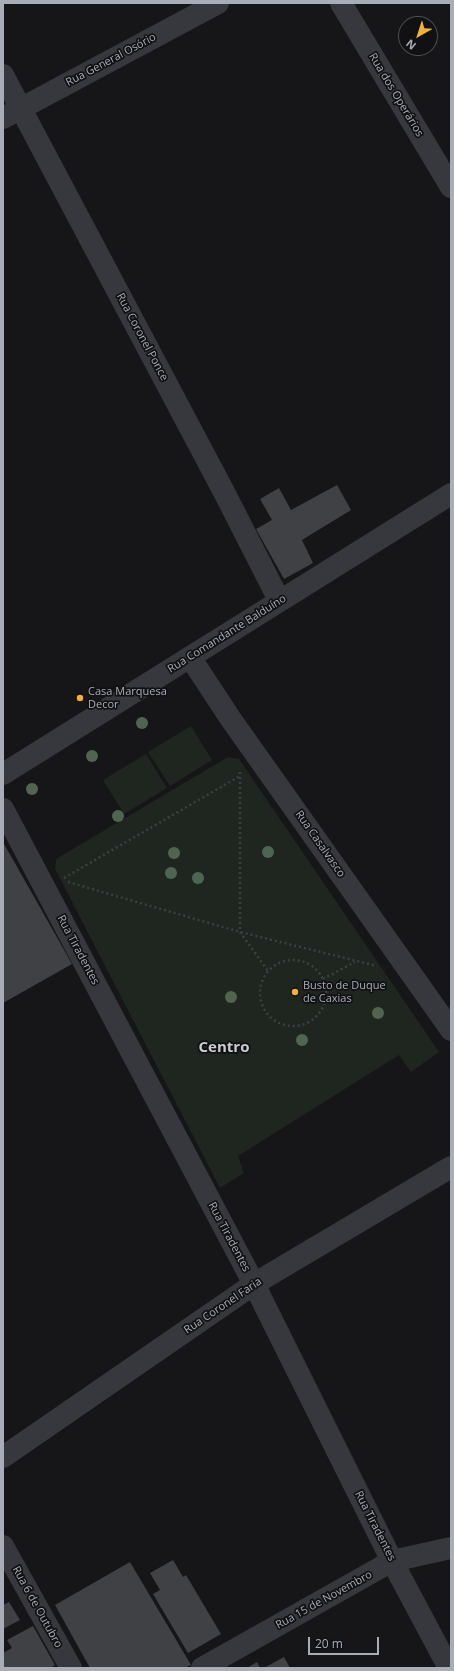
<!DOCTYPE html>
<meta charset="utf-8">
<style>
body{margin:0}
#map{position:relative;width:454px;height:1671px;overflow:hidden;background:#161618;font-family:"Open Sans",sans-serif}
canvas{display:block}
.frame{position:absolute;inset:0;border:4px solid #a8adb8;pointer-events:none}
.north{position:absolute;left:398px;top:16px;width:40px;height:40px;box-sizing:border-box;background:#111113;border:1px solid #4d4f55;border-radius:50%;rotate:219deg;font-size:11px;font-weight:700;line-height:16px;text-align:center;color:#a8adb8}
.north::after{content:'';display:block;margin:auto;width:14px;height:18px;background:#f2b134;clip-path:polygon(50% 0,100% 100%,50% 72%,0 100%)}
.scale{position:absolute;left:308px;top:1637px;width:71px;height:18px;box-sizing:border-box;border:2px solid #a8adb8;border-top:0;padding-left:5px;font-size:12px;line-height:14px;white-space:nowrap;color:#a8adb8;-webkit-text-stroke:3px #111113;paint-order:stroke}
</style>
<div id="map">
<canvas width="454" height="1671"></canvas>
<div class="frame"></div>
<div class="north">N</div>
<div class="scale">20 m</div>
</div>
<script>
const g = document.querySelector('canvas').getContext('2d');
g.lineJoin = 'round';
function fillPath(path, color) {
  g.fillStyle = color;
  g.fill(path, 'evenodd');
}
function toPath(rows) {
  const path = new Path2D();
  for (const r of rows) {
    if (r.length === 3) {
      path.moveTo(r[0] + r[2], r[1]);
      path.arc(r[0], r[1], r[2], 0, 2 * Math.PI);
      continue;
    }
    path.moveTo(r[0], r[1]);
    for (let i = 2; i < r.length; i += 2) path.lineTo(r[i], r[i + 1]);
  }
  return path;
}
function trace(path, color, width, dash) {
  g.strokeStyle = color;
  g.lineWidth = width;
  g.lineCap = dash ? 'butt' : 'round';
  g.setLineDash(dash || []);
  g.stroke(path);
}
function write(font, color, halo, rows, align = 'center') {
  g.font = font + ' "Open Sans",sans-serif';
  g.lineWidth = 3.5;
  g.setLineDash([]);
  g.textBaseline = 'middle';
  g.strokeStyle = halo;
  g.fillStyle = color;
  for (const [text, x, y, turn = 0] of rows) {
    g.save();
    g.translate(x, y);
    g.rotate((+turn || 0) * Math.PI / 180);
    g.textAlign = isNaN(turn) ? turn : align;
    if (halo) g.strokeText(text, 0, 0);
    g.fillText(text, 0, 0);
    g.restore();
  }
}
fillPath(toPath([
 [191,726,212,760,170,786,148,752],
 [146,754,167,788,124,814,103,780],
 [228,757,239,759,439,1052,411,1072,399,1055,238,1156,244,1173,220,1188,55,869,56,859]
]), '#1e261f');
fillPath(toPath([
 [337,485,351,510,302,540,313,563,284,579,256,529,272,520,260,499,279,488,291,510],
 [3,842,72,964,3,1003],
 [173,1560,183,1577,186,1575,221,1634,188,1653,153,1594,160,1590,150,1573],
 [130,1562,191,1665,184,1668,90,1668,55,1605],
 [9,1602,20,1620,3,1629,3,1605],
 [33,1626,55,1665,51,1668,3,1668,3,1653,12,1648,7,1640],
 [284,1657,290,1668,264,1668],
 [257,1662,260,1668,247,1668]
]), '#404145');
trace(toPath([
 [240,772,240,932,268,971],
 [64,878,240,776],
 [68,882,240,932,377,966],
 [293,993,33],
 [323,979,355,962]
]), '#3d3f44', 2.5, [2, 3]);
trace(toPath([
 [341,3,451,187],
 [3,75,224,492,279,600],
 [3,118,218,3],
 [190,657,230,718,451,1030],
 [3,774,451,494],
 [3,1457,254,1284,451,1167],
 [392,1561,449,1668]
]), '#37383d', 22);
trace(toPath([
 [3,809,254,1284,392,1561],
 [3,1546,71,1668],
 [202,1668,392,1561,451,1548]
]), '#37383d', 22);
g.fillStyle = '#506452';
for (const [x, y] of [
 [142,723],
 [92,756],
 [32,789],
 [118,816],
 [268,852],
 [174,853],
 [171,873],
 [198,878],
 [231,997],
 [378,1013],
 [302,1040]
]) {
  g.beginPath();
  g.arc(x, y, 6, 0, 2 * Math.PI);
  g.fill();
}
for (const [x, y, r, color] of [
 [80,698,4,"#f2b134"],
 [295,992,4,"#f2b134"]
]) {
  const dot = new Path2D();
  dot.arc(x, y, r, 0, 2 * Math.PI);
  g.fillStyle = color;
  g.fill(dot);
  trace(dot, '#111113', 1.5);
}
write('11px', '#a8adb8', '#111113', [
 ["Rua General Osório",111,60,-28],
 ["Rua dos Operários",396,95,59],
 ["Rua Coronel Ponce",142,337,62],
 ["Rua Comandante Balduíno",227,634,-32],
 ["Rua Casalvasco",320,844,55],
 ["Rua Tiradentes",78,950,62],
 ["Rua Tiradentes",229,1237,62],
 ["Rua Coronel Faria",223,1306,-34],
 ["Rua Tiradentes",375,1526,63],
 ["Rua 15 de Novembro",324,1600,-29],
 ["Rua 6 de Outubro",37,1607,61]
]);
write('11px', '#a8adb8', '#111113', [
 ["Casa Marquesa",88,692],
 ["Decor",88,705],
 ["Busto de Duque",303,986],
 ["de Caxias",303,999]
], 'left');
write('bold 15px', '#c9ccd4', '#111113', [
 ["Centro",224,1048]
]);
</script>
